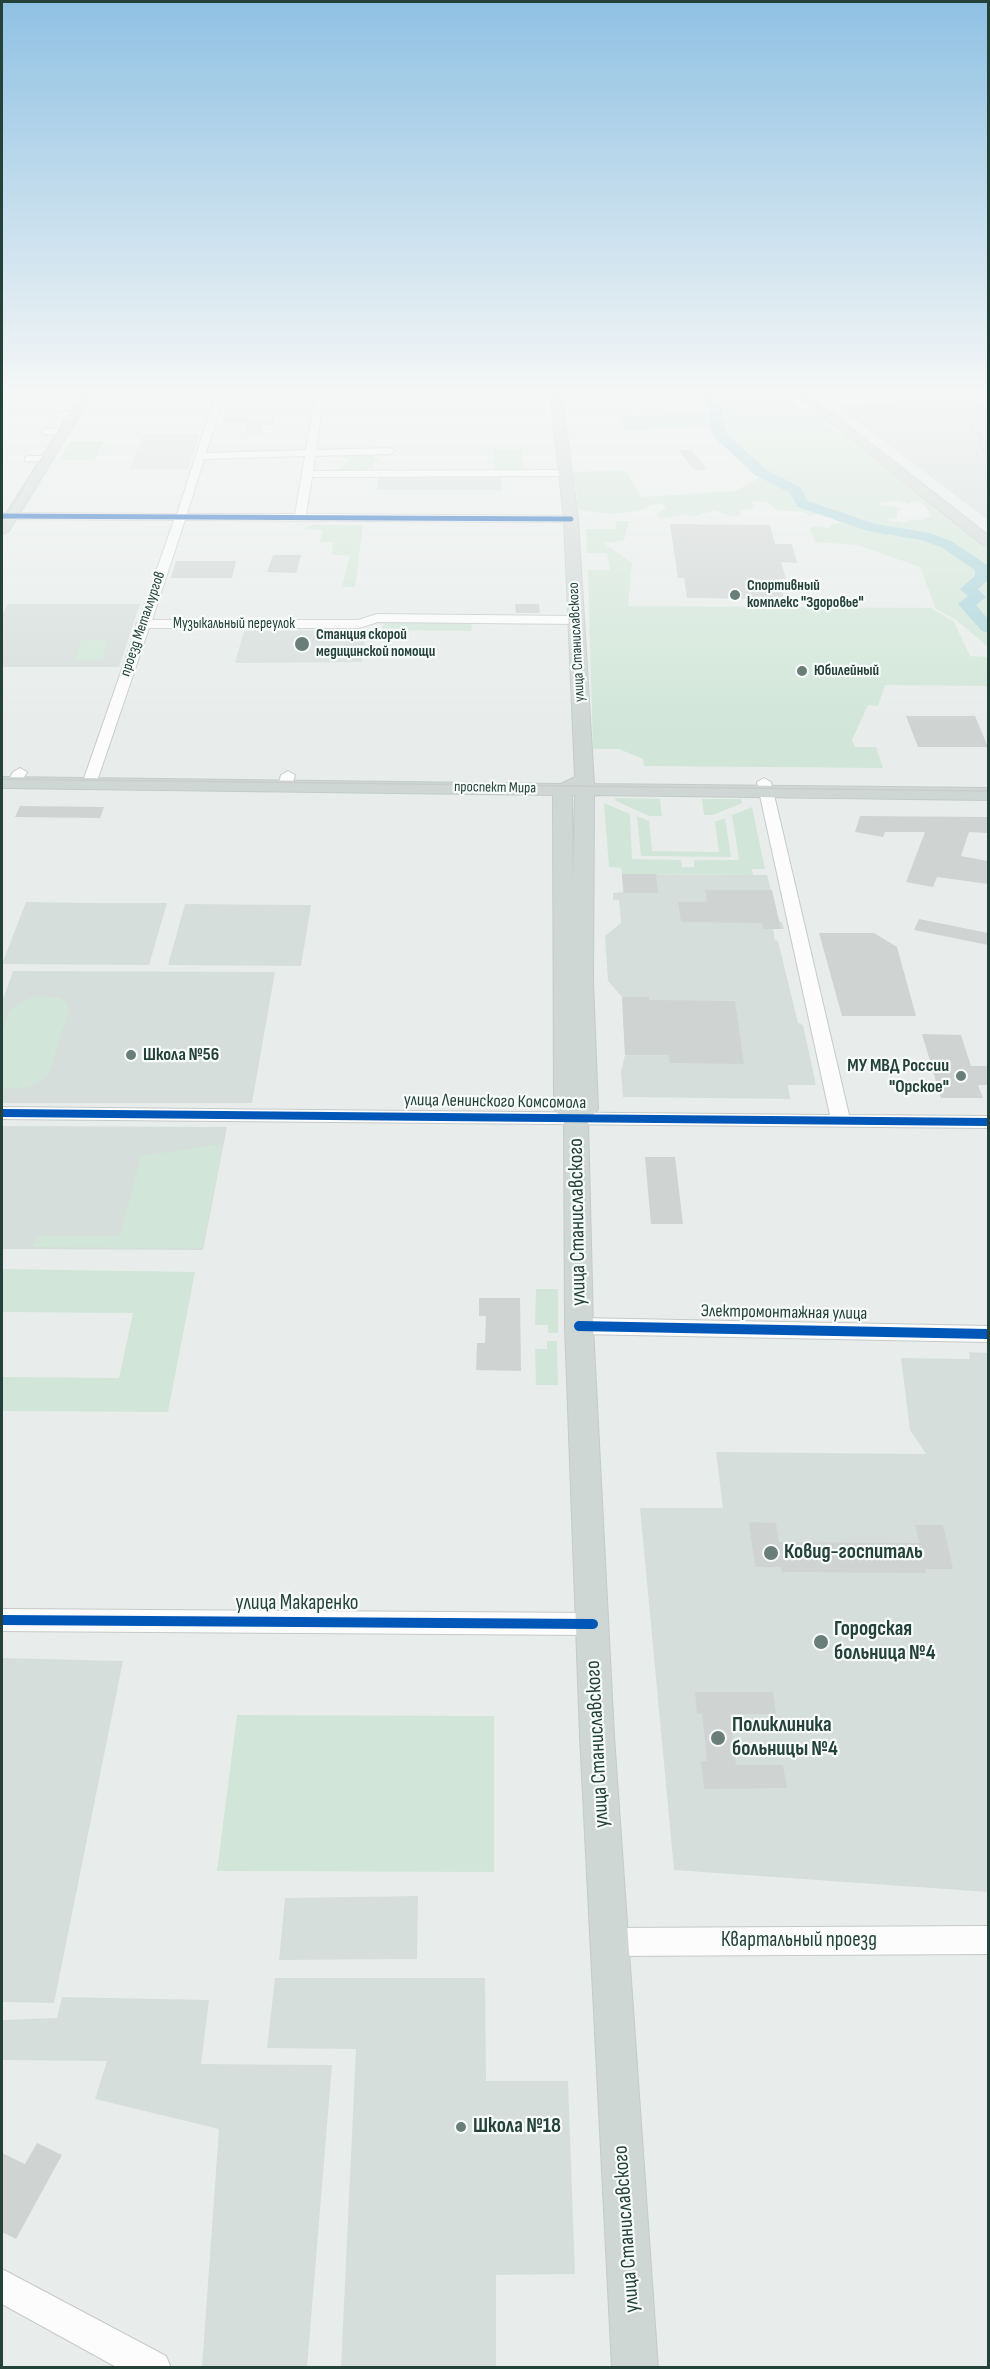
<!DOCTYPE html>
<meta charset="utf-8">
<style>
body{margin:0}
#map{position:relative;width:990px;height:2369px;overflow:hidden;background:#e8edeb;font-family:"Sofia Sans Condensed",sans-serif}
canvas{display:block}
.frame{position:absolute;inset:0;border:3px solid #24423a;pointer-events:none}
</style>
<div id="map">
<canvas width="990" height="2369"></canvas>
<div class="frame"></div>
</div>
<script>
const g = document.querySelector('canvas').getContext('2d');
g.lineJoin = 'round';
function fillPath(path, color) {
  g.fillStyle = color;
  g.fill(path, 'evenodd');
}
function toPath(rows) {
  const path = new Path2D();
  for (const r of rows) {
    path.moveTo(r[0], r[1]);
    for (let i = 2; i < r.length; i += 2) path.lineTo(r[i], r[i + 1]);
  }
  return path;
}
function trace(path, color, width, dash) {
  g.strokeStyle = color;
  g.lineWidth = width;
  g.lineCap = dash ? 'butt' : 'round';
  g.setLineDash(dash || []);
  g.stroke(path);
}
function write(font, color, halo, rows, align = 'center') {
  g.font = font + ' "Sofia Sans Condensed",sans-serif';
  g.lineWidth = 4.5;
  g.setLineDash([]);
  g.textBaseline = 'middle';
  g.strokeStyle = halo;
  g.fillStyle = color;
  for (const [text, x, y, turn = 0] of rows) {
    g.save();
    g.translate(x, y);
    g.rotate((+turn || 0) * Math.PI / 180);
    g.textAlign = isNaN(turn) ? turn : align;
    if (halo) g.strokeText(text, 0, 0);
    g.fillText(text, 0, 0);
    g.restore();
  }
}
fillPath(toPath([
 [902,396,943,396,988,403,988,520,837,406,894,401],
 [221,417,276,417,274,425,263,426,262,434,245,435,248,423,220,423],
 [144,434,200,434,188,469,129,469],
 [501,477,502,490,377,490,378,478],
 [8,604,140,604,119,667,2,667,2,612,4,612],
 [366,630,362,662,235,663,244,631],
 [622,874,767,875,779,921,782,922,784,929,773,929,775,940,778,941,798,1023,803,1025,816,1085,788,1085,790,1099,623,1097,621,1072,625,1055,622,997,608,981,605,936,621,923,619,900,613,900,613,893,623,892],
 [26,902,92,903,167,903,149,965,2,964],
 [185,904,311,905,301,966,168,965],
 [13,971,275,972,252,1103,2,1103,2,1002],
 [2,1126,227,1127,203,1250,2,1249],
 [969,1352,988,1353,988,1892,674,1870,640,1508,723,1508,716,1452,926,1454,910,1430,901,1358,970,1359],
 [2,1658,123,1661,54,2003,2,2002],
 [418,1896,417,1959,279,1960,285,1898],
 [275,1978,485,1978,486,2081,568,2081,575,2274,496,2275,496,2367,341,2367,356,2049,267,2048],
 [62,1997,209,2000,201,2064,332,2065,307,2367,202,2367,219,2129,95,2099,107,2061,2,2060,2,2020,57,2018]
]), '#d6dedb');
fillPath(toPath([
 [714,396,790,396,797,406,812,411,988,548,988,647,956,620,936,609,920,567,858,545,815,542,810,528,815,526,829,528,832,524,841,523,833,518,820,514,809,515,804,512,776,510,767,502,751,501,754,508,740,510,741,516,732,517,715,510,696,516,683,514,661,519,657,514,666,508,662,503,650,505,643,510,612,514,579,510,573,472,625,470,642,497,735,491,759,478,708,427,626,430,620,416,719,412],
 [897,500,908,504,916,501,922,503,931,516,922,520,909,520,906,523,890,521,889,518,898,518,897,514,901,508,876,504],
 [71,441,104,441,94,460,59,460],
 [494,449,522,450,525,471,494,471],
 [342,454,382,454,373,457,380,461,373,463,373,469,365,471,334,471,347,464,348,459,339,456],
 [616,521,629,521,624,540,604,543,632,563,628,606,931,608,954,622,970,656,988,657,988,686,885,685,878,706,868,705,852,740,855,747,876,747,883,768,644,766,643,759,619,749,593,749,588,570,610,570,607,553,587,553,586,529,616,529],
 [313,525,363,525,355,587,342,587,350,555,332,555,333,542,320,542,323,530,302,529],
 [384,621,473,621,471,631,382,630],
 [107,639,102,660,75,661,81,640],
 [615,798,660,799,662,816,649,816,616,801],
 [702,799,741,799,742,803,713,815,704,815],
 [604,803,630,814,632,859,681,860,682,867,694,867,694,860,739,860,732,815,752,807,765,869,752,869,753,875,622,874,621,868,609,867],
 [637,816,649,821,652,851,719,852,715,822,725,818,731,857,641,856],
 [37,996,59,998,65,1001,69,1008,50,1070,43,1079,30,1086,15,1089,2,1087,2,1034,9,1012,20,1002],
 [223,1144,202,1248,33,1247,36,1236,120,1236,141,1156],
 [2,1269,195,1272,168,1412,2,1411,2,1377,119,1378,133,1313,2,1312],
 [536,1289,558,1289,558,1333,548,1333,548,1325,535,1325],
 [547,1341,557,1341,558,1385,536,1385,535,1349,547,1349],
 [237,1715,494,1716,494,1872,217,1871]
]), '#d1e6d8');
fillPath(toPath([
 [705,396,717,396,716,400,722,407,725,432,765,469,800,487,808,501,875,524,929,533,951,541,987,565,988,580,978,589,986,597,976,605,988,619,988,633,982,631,958,604,968,596,960,589,975,576,975,570,941,547,921,540,868,531,798,507,790,493,755,475,714,437,710,426,710,408,704,401,705,396]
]), '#a9d4db');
fillPath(toPath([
 [691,449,697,456,707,470,694,470,678,450],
 [670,524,770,525,775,544,792,544,797,563,781,562,786,579,779,579,784,599,687,598,684,578,678,578],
 [273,555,301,555,296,573,267,572],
 [176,561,236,561,232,578,171,578],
 [515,604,539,604,540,613,516,613],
 [906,716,975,716,988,747,918,747],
 [20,806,104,807,100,818,15,817],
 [860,816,988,817,988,833,969,832,961,856,988,861,988,884,937,877,933,887,906,882,925,832,885,832,883,837,855,832],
 [622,874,656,874,658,893,624,893],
 [705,890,772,890,781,929,763,929,762,923,681,922,678,902,707,902],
 [919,919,988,933,988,945,914,930],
 [819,933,874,933,897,947,916,1016,842,1016],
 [622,997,649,997,649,1000,735,1001,744,1064,670,1063,669,1055,625,1055],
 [922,1034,961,1035,971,1066,988,1066,988,1085,978,1085,983,1098,941,1098],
 [645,1157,675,1157,683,1224,651,1224],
 [479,1298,520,1298,521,1371,476,1370,477,1343,485,1343,486,1316,479,1316],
 [749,1522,776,1523,779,1542,919,1543,915,1525,943,1525,953,1569,925,1569,926,1573,782,1572,781,1567,755,1567],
 [695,1692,773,1692,776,1714,730,1714,736,1765,783,1765,787,1788,704,1789,701,1761,707,1761,702,1714,697,1714],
 [37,2143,62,2155,16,2239,2,2232,2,2153,25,2164]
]), '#cfd4d2');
const minor = toPath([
 [215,396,224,396,206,453,306,450,315,396,324,396,316,450,390,448,395,451,390,454,315,456,313,471,566,470,571,473,566,476,312,477,306,514,571,516,576,519,571,522,185,520,152,620,358,620,377,614,576,616,582,620,576,624,378,622,359,628,149,628,96,784,89,788,84,787,82,784,137,626,136,624,139,621,174,520,2,519,2,513,177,514,215,396],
 [305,456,295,514,187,514,204,459,305,456],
 [58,412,73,412,78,415,73,418,55,417,53,415,58,412],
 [46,429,62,429,67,432,62,435,43,434,43,430,46,429],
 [29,456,45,456,50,459,45,462,25,461,25,457,29,456],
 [20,768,27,772,21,783,19,786,9,786,7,783,13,772,20,768],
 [288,771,295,775,292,786,290,789,280,789,278,786,281,775,288,771],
 [764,778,771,782,849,1115,988,1116,988,1128,2,1119,2,1107,830,1115,757,782,764,778],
 [579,1318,988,1326,988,1342,579,1334,571,1331,568,1326,571,1321,579,1318],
 [2,1609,593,1613,602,1616,606,1624,602,1632,593,1635,2,1631,2,1609],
 [988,1926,988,1954,610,1956,600,1952,595,1942,600,1932,610,1928,988,1926],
 [2,2269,166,2356,171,2368,118,2368,2,2304,2,2269]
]);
const major = toPath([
 [80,396,92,396,9,531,2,535,2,520,80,396],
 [550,396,562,396,578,519,594,784,988,788,988,800,594,795,593,982,598,1109,588,1121,593,1326,614,1736,658,2368,612,2368,580,1736,565,1326,564,1121,554,1109,553,795,2,788,2,777,561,784,575,777,564,519,550,396],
 [572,795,575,795,573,882,572,795],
 [797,396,810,396,988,535,988,546,983,545,797,396]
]);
trace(minor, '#c5cac8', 2);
trace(major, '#c3ccc9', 2);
fillPath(minor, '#fcfcfc');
fillPath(major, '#cfd7d5');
trace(toPath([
 [2,521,81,396],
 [2,779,988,791]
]), '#c9cdcc', 1.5);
trace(toPath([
 [918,396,963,415,988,445],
 [942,398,988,407],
 [979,438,988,461]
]), '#c9cdcc', 2, [7, 3]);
trace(toPath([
 [2,516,571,519]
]), '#0057b8', 5);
trace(toPath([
 [2,1113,988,1122]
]), '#0057b8', 8);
trace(toPath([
 [579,1326,988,1334],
 [2,1620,593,1624]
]), '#0057b8', 10);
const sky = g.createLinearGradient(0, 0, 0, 727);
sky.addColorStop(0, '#8fc1e3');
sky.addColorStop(0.54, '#f5f7f6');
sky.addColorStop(1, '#f5f7f600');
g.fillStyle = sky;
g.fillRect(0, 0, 990, 727);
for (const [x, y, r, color] of [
 [735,595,6,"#697e78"],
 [302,644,8,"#697e78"],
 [802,671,6,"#697e78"],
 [131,1055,6,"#697e78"],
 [961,1076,6,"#697e78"],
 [771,1553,8,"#697e78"],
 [821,1642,8,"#697e78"],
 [718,1738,8,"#697e78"],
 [461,2127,6,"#697e78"]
]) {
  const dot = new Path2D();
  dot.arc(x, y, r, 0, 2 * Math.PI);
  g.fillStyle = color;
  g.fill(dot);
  trace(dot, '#f7fbf9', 2);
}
write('bold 15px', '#24423a', '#f7fbf9', [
 ["Спортивный",747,586],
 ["комплекс \"Здоровье\"",747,603],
 ["Станция скорой",316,635],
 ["медицинской помощи",316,652],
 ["Юбилейный",814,671]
], 'left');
write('15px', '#24423a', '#f7fbf9', [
 ["проезд Металлургов",143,624,-71],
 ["Музыкальный переулок",234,624],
 ["улица Станиславского",577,642,-93],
 ["проспект Мира",495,788,1]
]);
write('bold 18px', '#24423a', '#f7fbf9', [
 ["Школа №56",143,1055],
 ["МУ МВД России",949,1066,"right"],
 ["\"Орское\"",949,1087,"right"]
], 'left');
write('18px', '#24423a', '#f7fbf9', [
 ["улица Ленинского Комсомола",495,1102,1],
 ["Электромонтажная улица",784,1313,1]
]);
write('21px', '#24423a', '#f7fbf9', [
 ["улица Станиславского",578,1222,-91],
 ["улица Макаренко",297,1604],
 ["улица Станиславского",598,1744,-93],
 ["Квартальный проезд",799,1941],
 ["улица Станиславского",627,2229,-94]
]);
write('bold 21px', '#24423a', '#f7fbf9', [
 ["Ковид-госпиталь",784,1553],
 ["Городская",834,1630],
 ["больница №4",834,1654],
 ["Поликлиника",732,1726],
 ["больницы №4",732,1750],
 ["Школа №18",473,2127]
], 'left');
</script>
